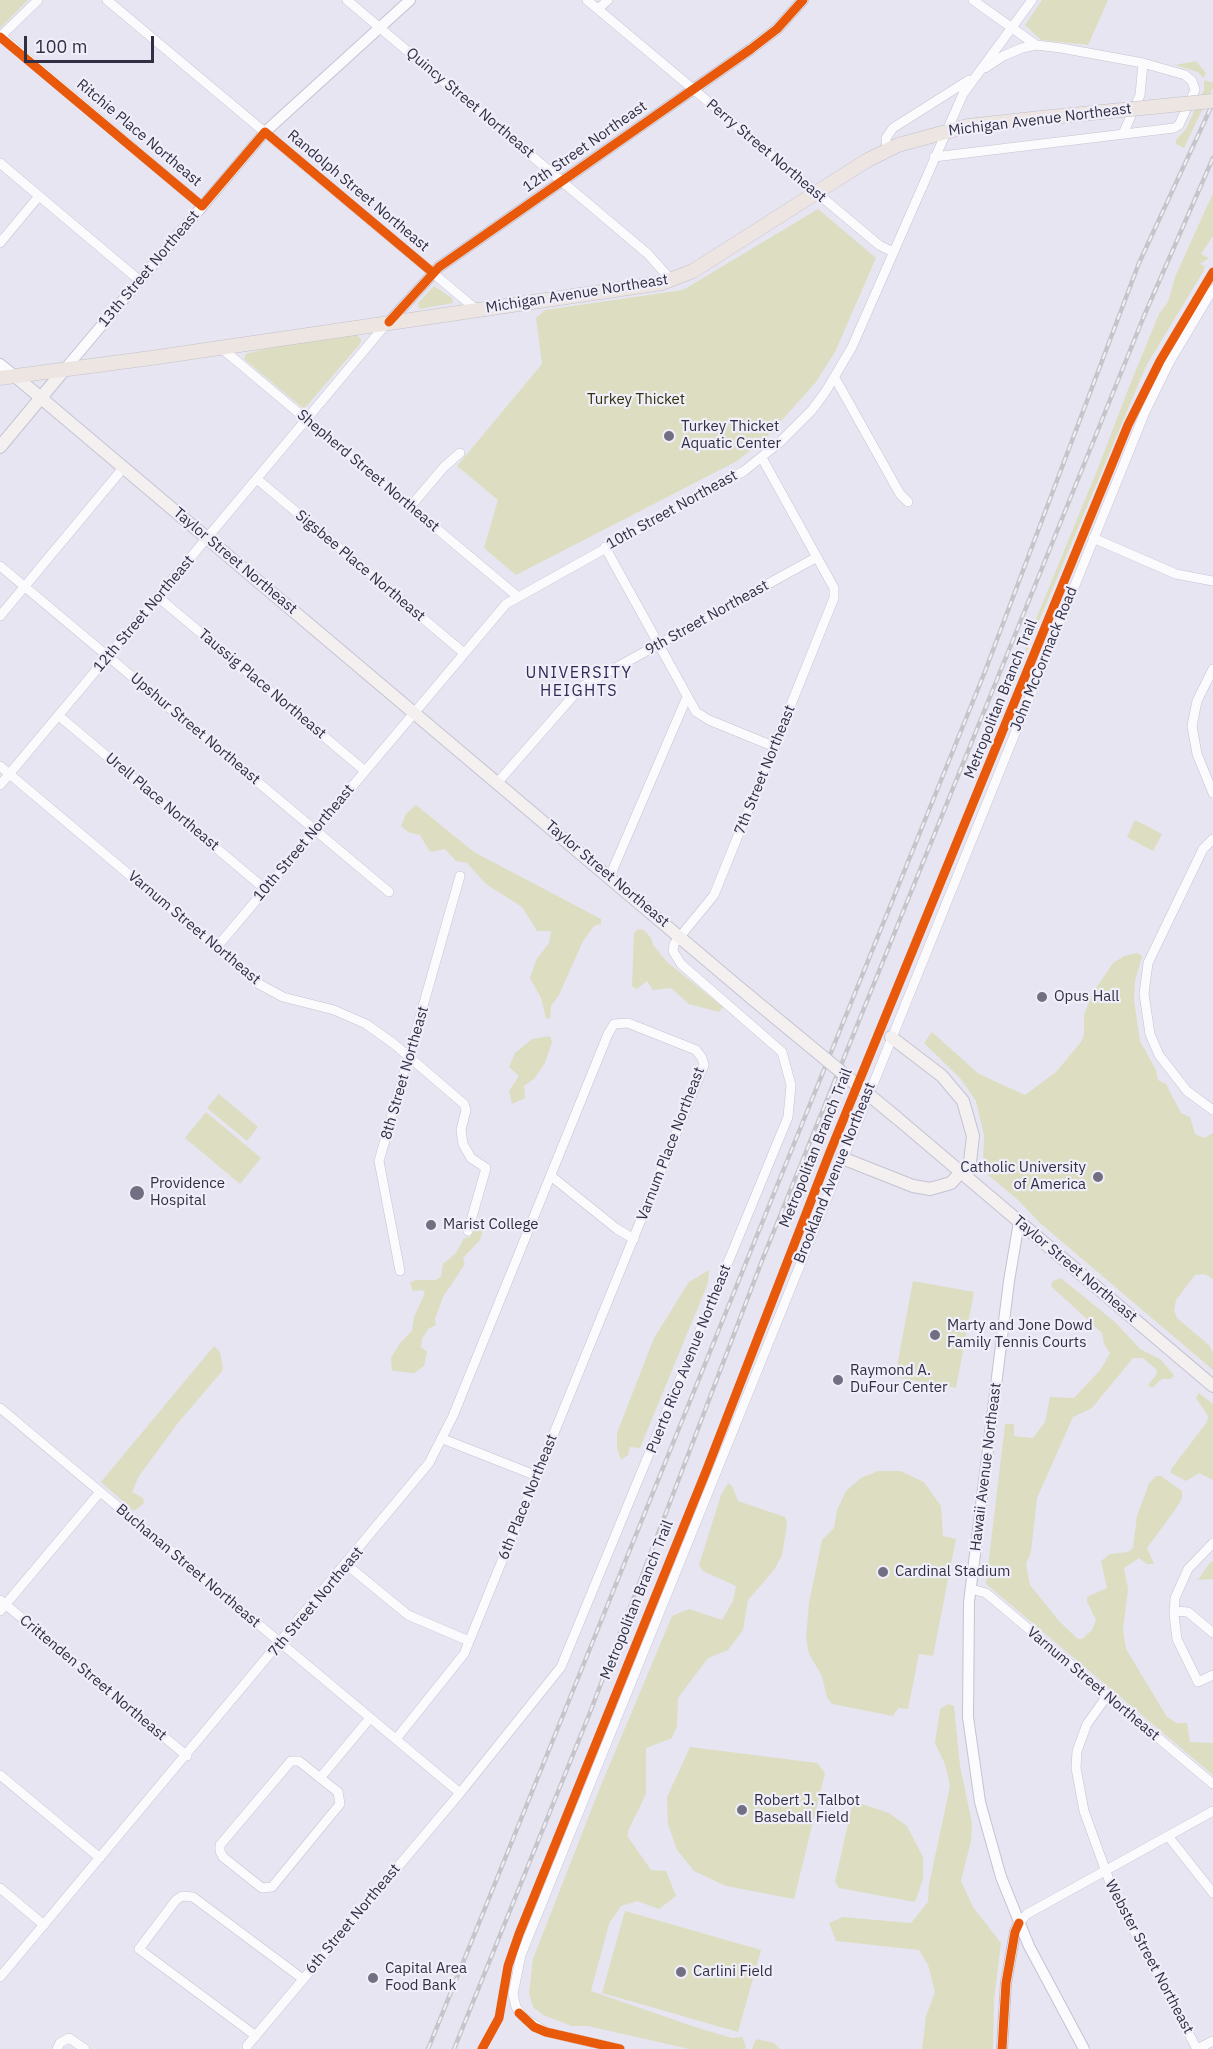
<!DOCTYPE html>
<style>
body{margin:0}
#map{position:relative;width:1213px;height:2049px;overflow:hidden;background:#e6e5f1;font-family:"IBM Plex Sans",sans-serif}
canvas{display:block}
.scale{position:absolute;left:24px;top:36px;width:130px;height:27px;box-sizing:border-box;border:3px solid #322f45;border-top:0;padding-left:8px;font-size:18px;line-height:21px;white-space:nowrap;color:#322f45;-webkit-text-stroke:4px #efeef9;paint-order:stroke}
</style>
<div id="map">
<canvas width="1213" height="2049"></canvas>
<div class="scale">100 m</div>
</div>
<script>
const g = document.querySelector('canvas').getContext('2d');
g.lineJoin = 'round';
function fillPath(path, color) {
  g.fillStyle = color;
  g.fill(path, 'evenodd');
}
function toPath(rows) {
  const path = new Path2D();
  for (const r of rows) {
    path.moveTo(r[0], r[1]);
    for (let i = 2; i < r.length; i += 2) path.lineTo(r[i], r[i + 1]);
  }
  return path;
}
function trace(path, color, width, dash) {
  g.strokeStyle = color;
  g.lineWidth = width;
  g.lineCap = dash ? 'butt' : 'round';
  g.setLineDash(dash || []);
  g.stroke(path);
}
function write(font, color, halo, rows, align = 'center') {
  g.font = font + ' "IBM Plex Sans",sans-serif';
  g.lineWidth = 4.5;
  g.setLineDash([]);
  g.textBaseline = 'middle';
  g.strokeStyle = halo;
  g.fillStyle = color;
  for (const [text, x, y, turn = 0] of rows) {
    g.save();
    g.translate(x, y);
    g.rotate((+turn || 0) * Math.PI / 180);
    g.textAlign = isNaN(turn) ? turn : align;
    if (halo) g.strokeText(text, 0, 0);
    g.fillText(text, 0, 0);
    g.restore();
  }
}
fillPath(toPath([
 [0,0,28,0,0,28],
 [1042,0,1108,0,1088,45,1041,40,1025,25],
 [1196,61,1206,73,1203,78,1198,72,1175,65],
 [1204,80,1213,83,1213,87,1184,148,1176,144,1176,140,1186,129,1204,90],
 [1213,193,1213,236,1201,254,1209,258,1200,264,1205,266,1203,272,1146,366,1026,652,1025,646,1100,463,1129,387,1159,314,1168,302,1175,277],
 [818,209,876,258,835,352,816,382,765,439,737,461,516,575,484,548,498,500,457,466,542,364,536,318,545,310,683,290],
 [434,286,452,298,453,303,419,309,418,303],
 [355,334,361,339,360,344,304,409,244,359,246,354,279,345],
 [416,805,474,852,601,919,601,924,594,926,583,941,559,995,551,1006,550,1019,546,1018,541,998,530,978,536,960,549,943,551,931,537,931,522,907,486,884,467,863,456,861,445,849,430,852,420,835,408,832,401,826,406,814],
 [1135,820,1162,834,1153,851,1127,837],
 [638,929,644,930,651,938,653,945,667,962,723,1007,719,1012,689,1004,671,988,653,990,647,981,637,989,632,986,634,933],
 [1137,953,1142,956,1135,981,1134,1000,1140,1041,1156,1070,1158,1080,1166,1084,1181,1113,1190,1117,1195,1134,1204,1138,1213,1133,1213,1279,1205,1274,1195,1275,1176,1300,1174,1310,1177,1318,1209,1345,1213,1353,1213,1370,1040,1223,1019,1201,986,1173,983,1165,984,1135,976,1101,960,1078,924,1043,932,1032,979,1074,1025,1095,1056,1072,1081,1042,1084,1035,1084,1015,1092,994,1113,963,1124,956],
 [550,1036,552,1042,545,1063,534,1079,524,1086,525,1098,512,1104,509,1091,519,1076,509,1067,515,1053,532,1039],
 [219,1094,258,1127,247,1141,207,1108],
 [206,1112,261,1158,240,1184,185,1138],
 [480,1216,485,1223,480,1240,463,1258,465,1264,443,1297,435,1319,436,1325,428,1329,422,1339,421,1347,427,1352,424,1366,414,1373,392,1371,391,1358,400,1343,412,1331,414,1317,425,1293,422,1290,413,1291,410,1283,415,1280,435,1280,441,1277,443,1264,456,1253,464,1238,470,1237],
 [709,1270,708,1283,640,1448,630,1447,628,1455,621,1460,617,1448,617,1433,654,1338,689,1282],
 [1061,1278,1116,1323,1140,1349,1160,1359,1174,1375,1171,1379,1162,1379,1152,1388,1148,1385,1157,1374,1156,1369,1143,1358,1133,1358,1092,1408,1073,1417,1037,1498,1031,1552,1026,1564,1030,1585,1059,1621,1078,1639,1082,1639,1092,1630,1096,1620,1087,1602,1087,1597,1107,1588,1101,1561,1110,1554,1128,1552,1133,1548,1137,1516,1149,1483,1156,1476,1161,1476,1182,1491,1182,1498,1175,1510,1147,1548,1154,1564,1147,1564,1139,1558,1124,1568,1128,1589,1123,1630,1126,1649,1167,1717,1177,1723,1187,1723,1190,1742,1213,1743,1213,1775,986,1584,1005,1424,1014,1424,1014,1436,1033,1438,1045,1422,1050,1397,1074,1398,1101,1369,1110,1353,1104,1344,1102,1333,1051,1286,1053,1281],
 [913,1281,974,1292,956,1388,895,1377],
 [214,1346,220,1352,223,1370,178,1423,139,1476,132,1492,143,1498,144,1503,134,1511,101,1482],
 [1199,1393,1213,1404,1213,1480,1199,1473,1186,1481,1171,1473,1171,1469,1207,1422,1208,1416,1196,1398],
 [878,1471,900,1471,924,1482,941,1506,943,1536,956,1539,933,1656,919,1654,908,1709,898,1708,893,1716,832,1704,827,1698,822,1676,809,1654,806,1638,809,1603,822,1540,834,1528,837,1510,846,1491,861,1478],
 [728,1483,732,1486,738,1501,785,1517,787,1524,782,1555,774,1570,748,1600,743,1630,728,1650,708,1658,678,1698,677,1726,672,1738,646,1748,646,1794,628,1831,628,1837,651,1870,666,1871,676,1896,659,1909,637,1901,621,1906,609,1924,591,1991,695,2027,732,2038,742,2037,746,2046,745,2049,689,2049,588,2026,572,2026,543,2015,533,2007,529,1993,533,1959,599,1790,672,1616,689,1609,722,1620,733,1601,736,1586,703,1571,699,1565,721,1495],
 [1213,1561,1213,1579,1198,1580,1209,1564],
 [948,1704,954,1706,960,1766,972,1823,971,1841,961,1881,973,1907,1001,1943,994,2000,993,2049,922,2049,926,2016,935,1992,928,1965,919,1950,836,1941,829,1923,843,1917,911,1923,928,1902,929,1885,950,1786,945,1764,935,1743,940,1709],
 [690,1747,817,1763,825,1773,794,1899,726,1886,694,1871,677,1850,668,1824,667,1797],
 [853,1801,889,1813,907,1826,923,1857,923,1879,915,1902,839,1888,835,1882],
 [625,1911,761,1950,738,2032,602,1993],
 [756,2039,774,2043,780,2049,752,2049]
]), '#dddec1');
const minor = toPath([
 [107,0,477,310],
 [347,0,648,254,671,280],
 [587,0,879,245,893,252],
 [973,0,1036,45],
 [598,9,608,0],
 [1,36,202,206],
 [0,37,38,0],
 [1123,134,1140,95,1143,63],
 [887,150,886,138,893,128,969,80],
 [934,157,1174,128,1179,125,1195,90,1192,81,1185,75,1143,63,1061,48,1036,45,1022,48,1003,56,985,68],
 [0,163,139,280],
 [0,243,39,196],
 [220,347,517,596],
 [835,378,900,494,908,502],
 [257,479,464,653],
 [410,507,444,467,460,453],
 [1093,538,1176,574,1213,581],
 [605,547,696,712,709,720,775,747],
 [0,566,389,892],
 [158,597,365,771],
 [0,616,124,467],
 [1213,669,1197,701,1192,726,1197,754,1213,793],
 [59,716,265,889],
 [0,766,259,984,283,997,334,1010,366,1024,394,1044,464,1104,466,1110,461,1130,463,1144,471,1158,486,1168,468,1231],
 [498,782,581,687,817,557],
 [0,785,387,323],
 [1213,839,1203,849,1148,963,1144,994,1150,1034,1159,1055,1187,1091,1213,1110],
 [610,876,687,697],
 [216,948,506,604,744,471,780,442,812,410,826,391,852,347,963,94,1032,0],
 [551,1176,617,1229,634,1239],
 [400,1271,379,1161,460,876],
 [0,1408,460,1793],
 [443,1439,537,1476],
 [1213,1543,1188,1569,1175,1598,1174,1615,1177,1639,1198,1682,1213,1675],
 [347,1565,408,1615,469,1641],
 [971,1589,986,1593,1213,1784],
 [0,1600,187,1756],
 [0,1611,100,1492],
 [1174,1611,1188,1612,1213,1633],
 [1107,1696,1087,1724,1077,1751,1076,1768,1084,1811,1113,1891,1197,2049],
 [291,1761,299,1761,329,1785,338,1792,340,1804,272,1887,262,1888,223,1857,220,1851,220,1845,291,1761],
 [0,1775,100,1858],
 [320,1778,370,1718],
 [1168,1836,1213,1893],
 [0,1888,44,1925],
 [1019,1923,1027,1914,1213,1811],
 [0,1977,429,1463,453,1416,608,1034,614,1024,628,1023,696,1050,702,1058,704,1065,464,1654,396,1739],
 [256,2036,139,1949,176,1900,182,1896,193,1897,303,1979],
 [247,2046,460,1793,561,1667,788,1117,791,1085,782,1052,681,964,673,951,674,944,714,895,834,598,834,588,762,458],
 [57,2049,60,2043,69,2038,85,2049],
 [620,2049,546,2032,524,2018,516,2007,513,1994,521,1955,1145,412,1169,363,1213,289],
 [1197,2049,1213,2041]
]);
const tertiary = toPath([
 [389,322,439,267,751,49,777,29,803,0],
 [0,364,15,376],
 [64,370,265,132,410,0],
 [1019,1222,1009,1281,969,1602,968,1717,980,1802,1001,1877,1029,1946,1084,2049],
 [1002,2049,1006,1983,1015,1932,1019,1923]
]);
const secondary = toPath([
 [15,376,748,995],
 [0,447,64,370],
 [897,1118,1213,1386],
 [842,1158,913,1186,930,1189,951,1183,970,1162,973,1136,963,1101,942,1076,891,1037]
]);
const primary = toPath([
 [0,378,151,358,662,283,693,271,866,161,898,145,968,126,1041,118]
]);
trace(minor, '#c4c3d2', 10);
trace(tertiary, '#c4c3d2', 12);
trace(secondary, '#c4c3d2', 14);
trace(primary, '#c2c0ca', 15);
trace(minor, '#fbfbfd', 9);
trace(tertiary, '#fbfbfd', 10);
trace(secondary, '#f4f0ef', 12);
trace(primary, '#ede5e2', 14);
const rail = toPath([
 [428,2049,984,674,1139,263,1213,103],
 [454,2049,589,1715,763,1258,1144,316,1213,158]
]);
trace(rail, '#c5c5c9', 4.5);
trace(rail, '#efeef9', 2, [7]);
const secondaryBridge = toPath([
 [748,995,897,1118]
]);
const primaryBridge = toPath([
 [1041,118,1213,101]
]);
trace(secondaryBridge, '#c4c3d2', 14, []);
trace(primaryBridge, '#c2c0ca', 15, []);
trace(secondaryBridge, '#f4f0ef', 12);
trace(primaryBridge, '#ede5e2', 14);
trace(toPath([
 [0,37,202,206,265,132,432,272],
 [389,322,439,267,751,49,777,29,803,0],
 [519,2013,534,2027,546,2032,620,2049],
 [482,2049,499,2018,508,1966,519,1934,707,1469,830,1152,1128,425,1160,361,1213,272],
 [1002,2049,1006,1983,1015,1932,1019,1923]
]), '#e8590c', 9);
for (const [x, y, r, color] of [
 [669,436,6,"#716f81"],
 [1042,997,6,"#716f81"],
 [1098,1177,6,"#716f81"],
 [137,1193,8,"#716f81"],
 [431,1225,6,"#716f81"],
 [935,1335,6,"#716f81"],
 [838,1380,6,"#716f81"],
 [883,1572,6,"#716f81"],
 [742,1810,6,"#716f81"],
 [681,1972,6,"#716f81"],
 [373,1978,6,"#716f81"]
]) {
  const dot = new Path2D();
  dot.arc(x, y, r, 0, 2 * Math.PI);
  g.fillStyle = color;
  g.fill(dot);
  trace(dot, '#efeef9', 2);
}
write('15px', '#322f45', '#efeef9', [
 ["Quincy Street Northeast",470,103,40],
 ["Michigan Avenue Northeast",1040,120,-7],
 ["Ritchie Place Northeast",139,133,40],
 ["12th Street Northeast",585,147,-35],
 ["Perry Street Northeast",766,151,40],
 ["Randolph Street Northeast",358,191,40],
 ["13th Street Northeast",149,269,-50],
 ["Michigan Avenue Northeast",577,294,-9],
 ["Shepherd Street Northeast",368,471,40],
 ["10th Street Northeast",672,510,-29],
 ["Taylor Street Northeast",235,561,40],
 ["Sigsbee Place Northeast",360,566,40],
 ["12th Street Northeast",144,614,-50],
 ["9th Street Northeast",707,618,-29],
 ["John McCormack Road",1044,659,-68],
 ["Taussig Place Northeast",262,684,40],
 ["Metropolitan Branch Trail",1001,699,-68],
 ["Upshur Street Northeast",195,729,40],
 ["7th Street Northeast",765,770,-68],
 ["Urell Place Northeast",162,802,40],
 ["10th Street Northeast",304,843,-50],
 ["Taylor Street Northeast",607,874,40],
 ["Varnum Street Northeast",194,928,40],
 ["8th Street Northeast",405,1073,-74],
 ["Varnum Place Northeast",671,1144,-69],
 ["Metropolitan Branch Trail",816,1148,-68],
 ["Brookland Avenue Northeast",835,1173,-68],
 ["Taylor Street Northeast",1075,1269,40],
 ["Puerto Rico Avenue Northeast",689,1359,-68],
 ["Hawaii Avenue Northeast",986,1467,-83],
 ["6th Place Northeast",528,1497,-68],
 ["Buchanan Street Northeast",188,1566,40],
 ["Metropolitan Branch Trail",637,1600,-68],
 ["7th Street Northeast",316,1602,-50],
 ["Crittenden Street Northeast",93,1678,40],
 ["Varnum Street Northeast",1093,1684,40],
 ["6th Street Northeast",353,1919,-50],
 ["Webster Street Northeast",1149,1957,62]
]);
write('15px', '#32320a', '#efeef9', [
 ["Turkey Thicket",636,400]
]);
write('15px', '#322f45', '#efeef9', [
 ["Turkey Thicket",681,427],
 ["Aquatic Center",681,444],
 ["Opus Hall",1054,997],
 ["Catholic University",1086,1168,"right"],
 ["of America",1086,1185,"right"],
 ["Providence",150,1184],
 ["Hospital",150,1201],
 ["Marist College",443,1225],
 ["Marty and Jone Dowd",947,1326],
 ["Family Tennis Courts",947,1343],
 ["Raymond A.",850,1371],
 ["DuFour Center",850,1388],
 ["Cardinal Stadium",895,1572],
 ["Robert J. Talbot",754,1801],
 ["Baseball Field",754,1818],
 ["Capital Area",385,1969],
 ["Food Bank",385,1986],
 ["Carlini Field",693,1972]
], 'left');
g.letterSpacing = '1.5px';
write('16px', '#322b56', '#efeef9', [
 ["UNIVERSITY",579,673],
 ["HEIGHTS",579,691]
]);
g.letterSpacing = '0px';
</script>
